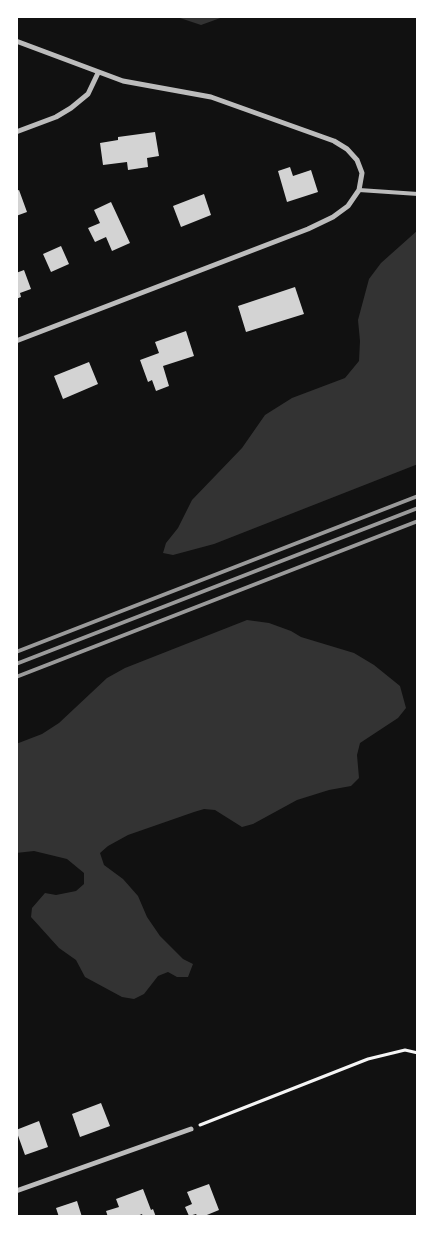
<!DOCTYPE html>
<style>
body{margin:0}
#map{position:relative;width:434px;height:1233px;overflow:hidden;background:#111;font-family:Roboto,sans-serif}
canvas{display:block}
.frame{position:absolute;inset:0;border:18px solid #fff;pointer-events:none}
</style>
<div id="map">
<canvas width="434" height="1233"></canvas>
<div class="frame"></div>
</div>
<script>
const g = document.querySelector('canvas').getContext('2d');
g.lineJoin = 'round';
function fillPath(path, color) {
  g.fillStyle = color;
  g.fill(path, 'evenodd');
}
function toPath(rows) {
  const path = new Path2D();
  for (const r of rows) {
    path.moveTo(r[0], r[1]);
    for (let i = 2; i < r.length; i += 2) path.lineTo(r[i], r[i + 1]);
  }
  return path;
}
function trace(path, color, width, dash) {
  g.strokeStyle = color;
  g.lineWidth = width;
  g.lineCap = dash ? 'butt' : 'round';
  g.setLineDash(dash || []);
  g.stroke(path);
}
fillPath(toPath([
 [174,16,226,16,201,25],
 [418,230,418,464,214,544,173,555,163,553,166,543,178,528,192,500,242,448,265,415,292,398,345,378,359,361,360,341,358,320,369,279,381,263],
 [247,620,269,623,291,631,301,637,354,653,374,665,400,686,406,708,398,718,360,743,357,755,359,778,351,786,329,790,297,800,253,824,242,827,215,810,204,809,194,812,128,835,108,846,100,853,104,865,123,879,138,896,147,917,160,936,183,959,193,964,188,977,177,977,168,972,158,976,144,994,134,999,122,997,85,977,76,960,59,948,31,917,32,908,45,893,56,895,76,891,84,884,84,873,67,859,34,851,16,853,16,744,42,734,59,723,107,678,125,668]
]), '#333');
fillPath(toPath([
 [155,132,159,156,147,158,148,167,128,170,127,162,103,165,100,143,118,140,118,137],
 [290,167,293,176,311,170,318,192,287,202,278,171],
 [19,190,27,212,16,216,16,191],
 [204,194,211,215,181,227,173,206],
 [111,202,130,243,112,251,106,237,95,242,88,228,100,223,94,210],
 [61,246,69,264,51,272,43,254],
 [24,270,31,289,20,293,21,297,16,299,16,273],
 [295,287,304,314,246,332,238,306],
 [186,331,194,356,163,366,169,386,156,391,152,380,148,382,140,360,159,353,155,342],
 [89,362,98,384,63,399,54,376],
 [101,1103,110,1126,80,1137,72,1114],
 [39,1121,48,1147,25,1155,16,1130],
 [209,1184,219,1210,202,1217,198,1217,196,1214,189,1216,185,1207,192,1204,187,1192],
 [143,1189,151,1210,153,1209,156,1217,143,1217,142,1214,135,1217,108,1217,106,1211,119,1207,116,1199],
 [77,1201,82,1217,59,1217,56,1208]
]), '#d3d3d3');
trace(toPath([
 [200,1125,368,1059,405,1050,418,1053]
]), '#f5f5f5', 3);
trace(toPath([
 [359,190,418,194]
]), '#bcbcbc', 4);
trace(toPath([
 [16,41,123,81,211,97,334,141,347,149,357,160,362,173,359,190,348,206,333,217,308,229,16,341],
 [16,132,56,117,71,108,88,94,98,73],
 [16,1191,191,1129]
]), '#bcbcbc', 5);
trace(toPath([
 [16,652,418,496],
 [16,664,418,508],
 [16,677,418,521]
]), '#9a9a9a', 4);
</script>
